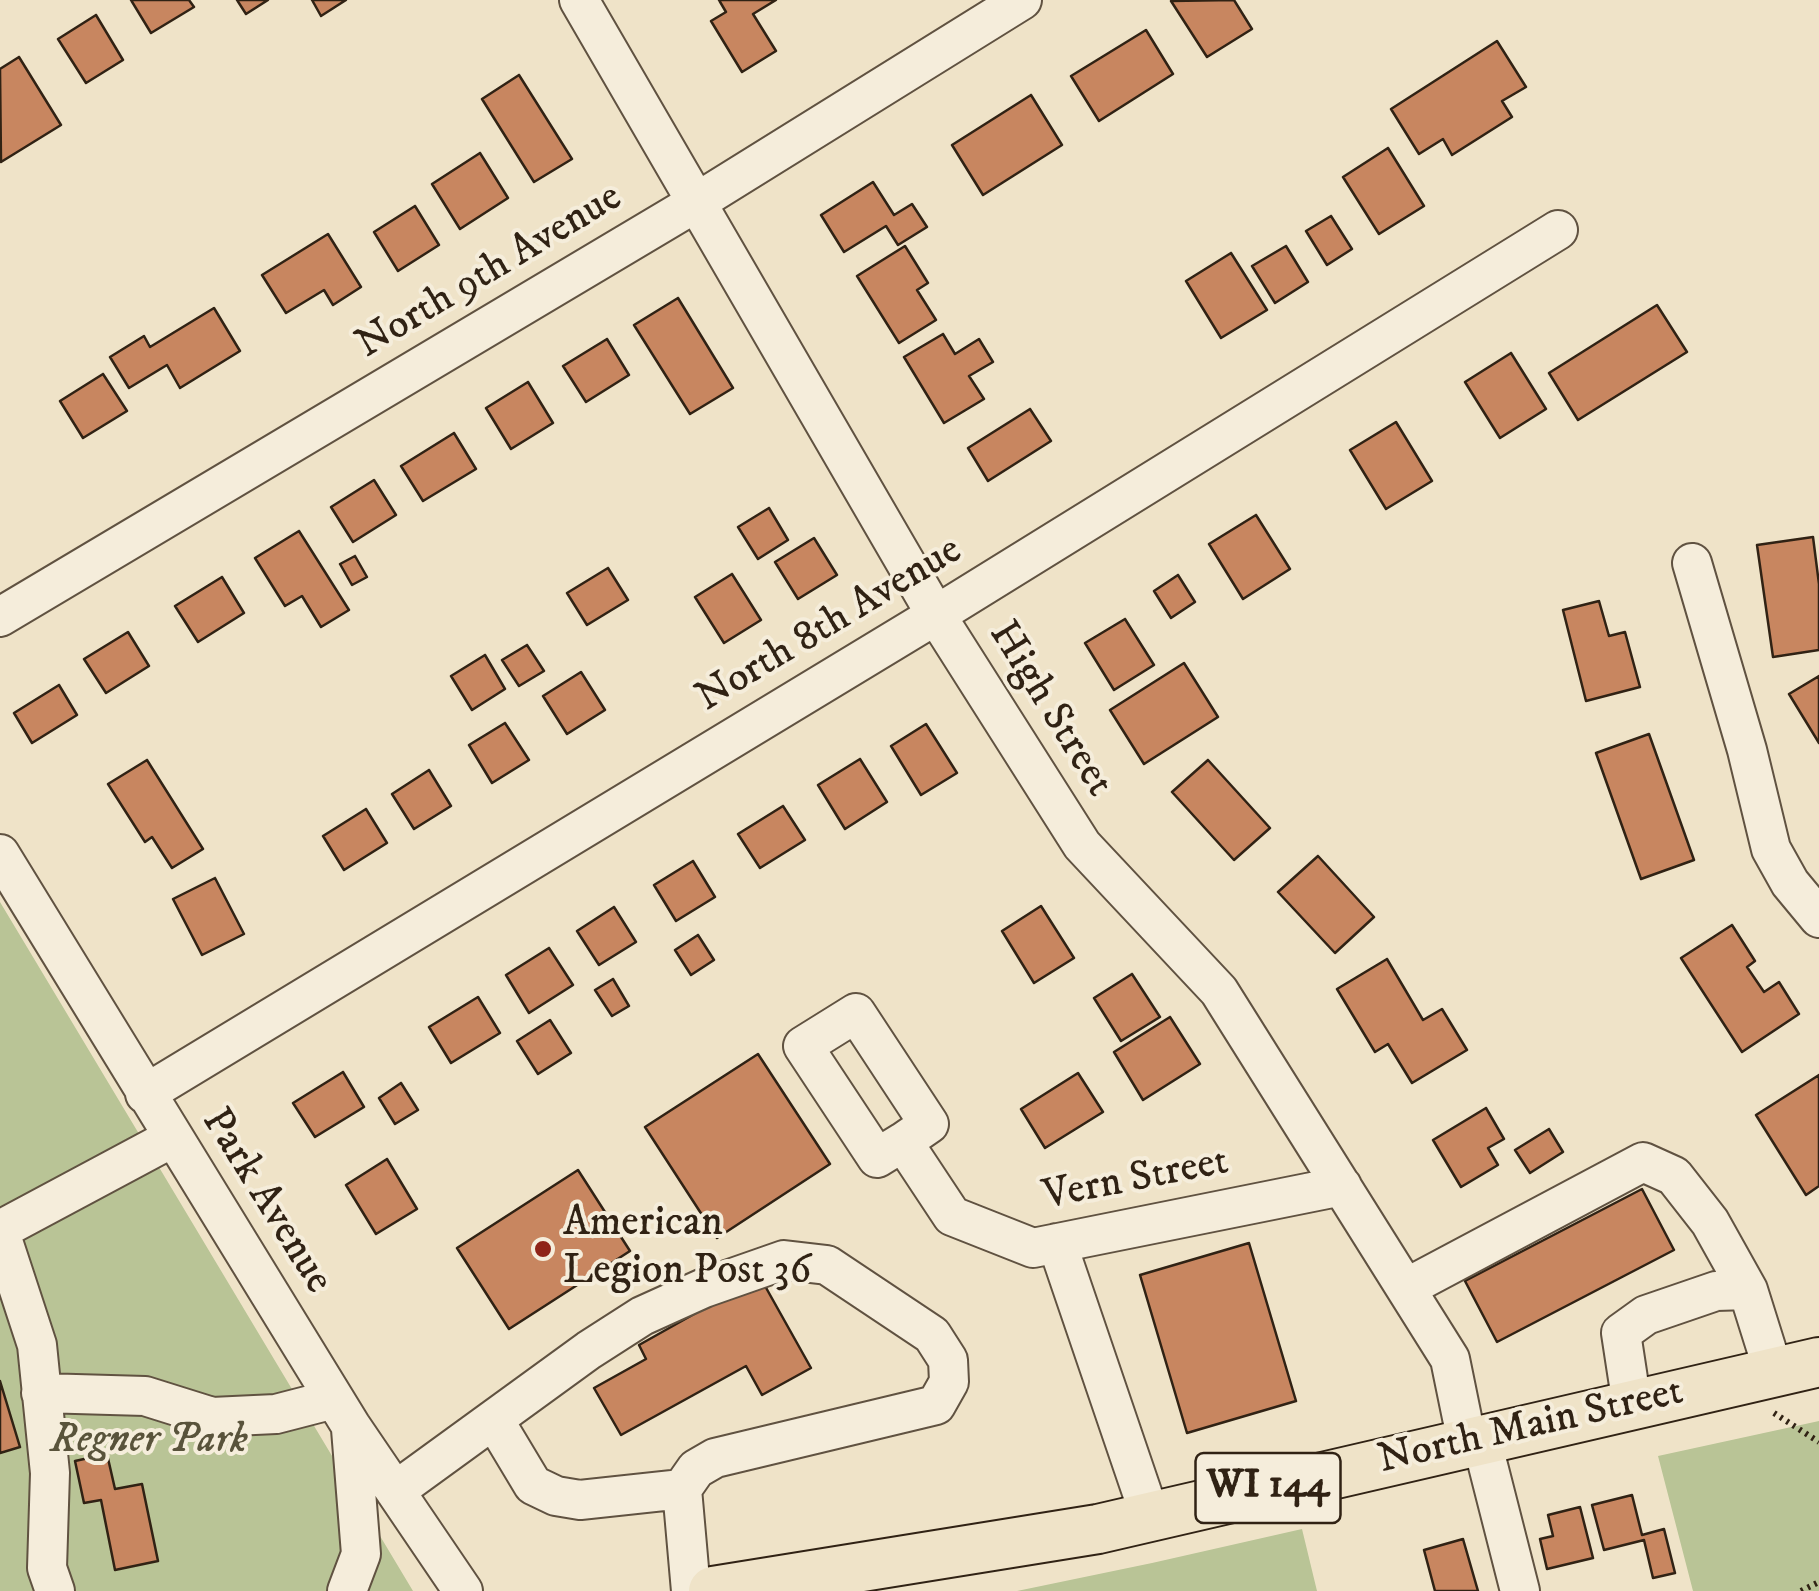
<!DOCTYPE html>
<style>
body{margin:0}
canvas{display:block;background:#efe3c8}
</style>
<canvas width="1819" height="1591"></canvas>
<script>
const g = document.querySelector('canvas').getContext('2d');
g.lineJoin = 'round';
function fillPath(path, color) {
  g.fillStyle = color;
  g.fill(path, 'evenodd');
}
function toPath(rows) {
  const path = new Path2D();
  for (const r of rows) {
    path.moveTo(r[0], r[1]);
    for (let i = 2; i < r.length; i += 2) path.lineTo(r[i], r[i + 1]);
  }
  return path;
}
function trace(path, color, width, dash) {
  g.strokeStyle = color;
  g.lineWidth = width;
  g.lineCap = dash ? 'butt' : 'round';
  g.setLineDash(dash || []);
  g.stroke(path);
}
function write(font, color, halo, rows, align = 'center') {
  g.font = font + ' "IM FELL DW Pica",serif';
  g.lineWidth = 8;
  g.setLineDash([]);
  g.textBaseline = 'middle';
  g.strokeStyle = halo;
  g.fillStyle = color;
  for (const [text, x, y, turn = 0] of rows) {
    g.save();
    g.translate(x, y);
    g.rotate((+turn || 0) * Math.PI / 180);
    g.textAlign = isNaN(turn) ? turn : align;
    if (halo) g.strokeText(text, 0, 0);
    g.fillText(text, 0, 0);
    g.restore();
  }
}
fillPath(toPath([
 [0,902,413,1591,0,1591],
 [1819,1421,1819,1591,1693,1591,1658,1456],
 [1302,1529,1317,1591,1017,1591,1152,1563]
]), '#b9c496');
const building = toPath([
 [131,0,189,0,194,7,151,33,131,0],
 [237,0,268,0,246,14,237,0],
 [312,0,346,0,321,16,312,0],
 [719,0,776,0,753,14,776,51,742,72,711,21,726,12,719,0],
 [1234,0,1252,29,1207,57,1171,1,1234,0],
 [96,15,123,60,86,83,58,39,96,15],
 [1146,30,1173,74,1099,121,1071,76,1146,30],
 [1497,41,1526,87,1502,101,1512,117,1452,155,1443,139,1419,154,1391,109,1497,41],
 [19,57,61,125,1,162,0,69,19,57],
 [519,75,572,159,534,182,482,99,519,75],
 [1031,95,1062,145,983,195,952,145,1031,95],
 [1388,148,1424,206,1379,234,1343,177,1388,148],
 [480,153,508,198,460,229,432,184,480,153],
 [873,182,894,215,912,204,927,227,898,245,886,226,844,252,821,215,873,182],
 [415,206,439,245,398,271,374,232,415,206],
 [1331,216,1352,249,1327,265,1306,231,1331,216],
 [328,234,361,287,333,305,324,290,286,313,262,275,328,234],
 [905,246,928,283,917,290,936,320,899,343,857,276,905,246],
 [1286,246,1308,282,1275,303,1252,266,1286,246],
 [1231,253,1267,310,1221,338,1186,281,1231,253],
 [678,298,733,388,690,414,634,325,678,298],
 [1657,305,1687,352,1578,420,1549,373,1657,305],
 [214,308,240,351,180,388,167,365,129,388,110,357,144,336,150,347,214,308],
 [943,334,955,354,979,339,993,362,969,376,984,399,944,423,904,357,943,334],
 [607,339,629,375,586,402,563,366,607,339],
 [1511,353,1546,409,1500,438,1465,382,1511,353],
 [103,374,127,411,83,438,60,401,103,374],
 [528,382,553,423,511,449,486,408,528,382],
 [1030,409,1051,441,988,481,968,448,1030,409],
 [1396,422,1432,481,1386,509,1350,450,1396,422],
 [454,433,476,469,423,501,401,466,454,433],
 [374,480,396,515,353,542,331,507,374,480],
 [769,508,788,540,758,559,738,527,769,508],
 [1256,515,1290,569,1243,599,1209,544,1256,515],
 [299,531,349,610,321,627,302,596,285,606,255,558,299,531],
 [1813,537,1819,584,1819,650,1773,657,1757,545,1813,537],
 [814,538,837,575,798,599,775,562,814,538],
 [355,556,367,577,352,585,340,564,355,556],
 [608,568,628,600,587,625,567,593,608,568],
 [732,574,761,620,724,643,695,597,732,574],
 [1178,575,1195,602,1171,618,1154,591,1178,575],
 [222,577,244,613,198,642,175,606,222,577],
 [1599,601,1609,636,1625,632,1640,687,1586,701,1563,610,1599,601],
 [1125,619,1154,665,1114,690,1085,643,1125,619],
 [128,632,149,666,106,693,84,659,128,632],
 [527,645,544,671,519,686,502,660,527,645],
 [485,655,505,689,472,710,451,676,485,655],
 [1184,663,1218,717,1144,764,1110,710,1184,663],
 [581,672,605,710,567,734,543,696,581,672],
 [1819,676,1819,743,1789,694,1819,676],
 [59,685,77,715,32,743,14,713,59,685],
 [505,723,529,760,492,783,469,745,505,723],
 [926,724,957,773,921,795,891,746,926,724],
 [1649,734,1694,860,1641,879,1596,753,1649,734],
 [860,759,887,802,845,829,818,785,860,759],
 [147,760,203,849,172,868,152,837,145,842,108,784,147,760],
 [1208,760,1270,828,1234,860,1172,792,1208,760],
 [429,770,451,806,414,829,392,794,429,770],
 [783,806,805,840,760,868,738,834,783,806],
 [366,809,387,843,344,870,323,836,366,809],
 [1318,856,1374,917,1335,953,1278,892,1318,856],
 [693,861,715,897,676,921,654,885,693,861],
 [215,878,244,934,202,955,173,899,215,878],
 [1041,906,1074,958,1034,983,1002,931,1041,906],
 [614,907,636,942,599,965,577,931,614,907],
 [1732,925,1755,961,1747,967,1764,992,1779,982,1799,1014,1742,1052,1681,958,1732,925],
 [698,935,714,960,691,975,675,950,698,935],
 [549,948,573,985,529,1013,506,975,549,948],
 [1387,959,1423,1020,1442,1009,1467,1050,1412,1083,1388,1044,1375,1052,1337,989,1387,959],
 [1132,974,1160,1017,1121,1041,1094,998,1132,974],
 [613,979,629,1006,612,1016,595,990,613,979],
 [478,997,500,1033,451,1063,429,1027,478,997],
 [1170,1017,1200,1064,1143,1100,1114,1052,1170,1017],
 [550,1020,571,1053,538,1074,517,1041,550,1020],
 [758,1054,830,1164,717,1238,645,1127,758,1054],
 [343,1072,364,1107,315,1137,293,1103,343,1072],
 [1078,1073,1103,1112,1045,1148,1021,1109,1078,1073],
 [1819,1075,1819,1186,1806,1195,1756,1115,1819,1075],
 [401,1083,418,1110,395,1124,379,1098,401,1083],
 [1486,1108,1504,1139,1488,1148,1498,1165,1461,1187,1433,1140,1486,1108],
 [1549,1129,1563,1152,1530,1173,1515,1150,1549,1129],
 [387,1159,417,1209,376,1234,346,1185,387,1159],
 [578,1170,630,1251,509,1329,457,1248,578,1170],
 [1642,1189,1674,1250,1497,1342,1465,1281,1642,1189],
 [1249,1243,1296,1401,1187,1433,1140,1275,1249,1243],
 [760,1277,811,1368,762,1395,746,1366,621,1435,594,1388,646,1359,639,1345,760,1277],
 [0,1381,20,1447,0,1453,0,1381],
 [107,1454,115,1489,142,1484,158,1561,115,1570,101,1500,84,1503,75,1461,107,1454],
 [1632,1495,1642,1535,1664,1529,1675,1573,1653,1578,1644,1540,1604,1550,1592,1505,1632,1495],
 [1580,1507,1593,1558,1547,1569,1540,1539,1553,1536,1548,1515,1580,1507],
 [1463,1539,1478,1591,1435,1591,1424,1550,1463,1539]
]);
fillPath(building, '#c88660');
trace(building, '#302214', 2.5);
const minor = toPath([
 [579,0,936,615,1082,845,1219,991,1450,1359,1467,1442],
 [1692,563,1747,750,1771,849,1790,883,1819,918],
 [0,617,697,202,1022,0],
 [0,854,351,1426,463,1591],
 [145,1094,936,615,1558,230],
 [903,1142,929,1124,856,1013,803,1046,877,1158,903,1142,952,1216,1033,1248,1342,1186],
 [0,1230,172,1138],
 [0,1232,37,1345,50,1473,47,1568,55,1591],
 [1057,1243,1150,1516],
 [1406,1288,1643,1162,1674,1176,1710,1222,1748,1290,1774,1373],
 [41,1393,145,1396,212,1417,276,1414,334,1399],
 [1632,1405,1621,1333,1646,1315,1716,1291,1748,1290],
 [494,1420,533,1485,556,1496,580,1500,682,1489],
 [1481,1438,1520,1591],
 [395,1491,589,1350,642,1316,704,1288,784,1260,827,1265,932,1335,948,1360,949,1382,936,1405,715,1458,696,1469,682,1489,691,1591],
 [347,1591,361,1554,351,1429]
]);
const major = toPath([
 [713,1591,1098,1529,1819,1362]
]);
trace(minor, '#605241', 42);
trace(major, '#302214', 52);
trace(toPath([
 [1774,1413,1819,1442],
 [1801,1591,1819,1582]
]), '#302214', 6, [2.5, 5]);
trace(minor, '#f5eddb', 38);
trace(major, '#efe3c8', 48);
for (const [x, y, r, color] of [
 [543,1249,10,"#8f2418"]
]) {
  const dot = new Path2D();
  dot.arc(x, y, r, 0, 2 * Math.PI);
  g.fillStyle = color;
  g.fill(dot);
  trace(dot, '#f5eddb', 4);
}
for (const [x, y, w] of [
 [1268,1488,145]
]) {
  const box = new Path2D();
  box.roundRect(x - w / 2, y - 35, w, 70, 8);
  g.fillStyle = '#f5eddb';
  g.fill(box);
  trace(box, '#302214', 2.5);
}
write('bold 40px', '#302214', null, [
 ["WI 144",1268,1488]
]);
write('42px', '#302214', '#f5eddb', [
 ["North 9th Avenue",490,273,-31],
 ["North 8th Avenue",830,626,-31],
 ["High Street",1049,710,58],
 ["Vern Street",1136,1181,-11],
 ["Park Avenue",265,1202,58],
 ["North Main Street",1531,1428,-13]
]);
write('42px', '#302214', '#f5eddb', [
 ["American",563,1225],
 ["Legion Post 36",563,1273]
], 'left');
write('italic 42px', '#59533b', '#f5eddb', [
 ["Regner Park",149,1442]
]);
</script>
